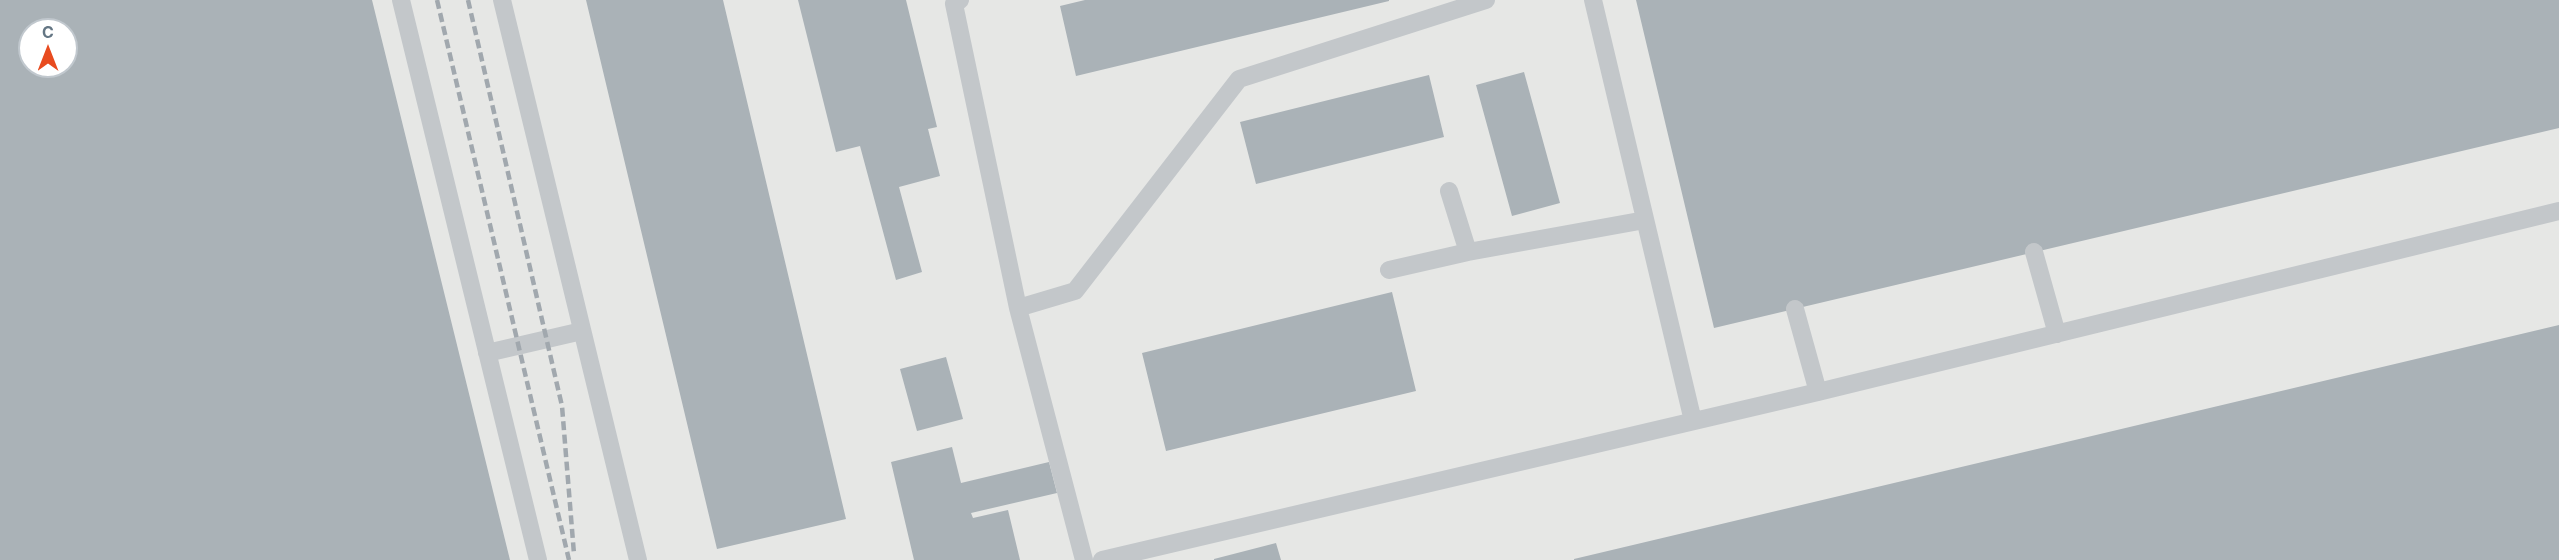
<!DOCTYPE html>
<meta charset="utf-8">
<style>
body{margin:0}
#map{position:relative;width:2559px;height:560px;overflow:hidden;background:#f6f6f2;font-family:Inter,sans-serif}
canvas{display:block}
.north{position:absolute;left:18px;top:18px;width:60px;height:60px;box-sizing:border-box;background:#fff;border:2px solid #c1c8ce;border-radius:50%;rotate:0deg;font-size:16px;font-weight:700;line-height:24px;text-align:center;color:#647684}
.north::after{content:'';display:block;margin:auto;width:21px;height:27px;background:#e84b1f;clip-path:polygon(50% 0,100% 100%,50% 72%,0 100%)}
</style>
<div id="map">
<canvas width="2559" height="560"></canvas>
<div class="north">С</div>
</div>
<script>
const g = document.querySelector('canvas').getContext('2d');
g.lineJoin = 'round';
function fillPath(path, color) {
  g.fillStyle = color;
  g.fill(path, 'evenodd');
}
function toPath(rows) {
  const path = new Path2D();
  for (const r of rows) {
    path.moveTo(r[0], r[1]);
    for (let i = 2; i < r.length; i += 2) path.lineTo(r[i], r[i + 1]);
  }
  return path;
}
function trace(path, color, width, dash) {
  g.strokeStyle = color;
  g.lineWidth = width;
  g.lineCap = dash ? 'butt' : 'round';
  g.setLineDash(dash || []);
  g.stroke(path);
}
fillPath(toPath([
 [0,0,2559,0,2559,560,0,560],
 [30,30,66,30,66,66,30,66]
]), '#e6e7e5');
fillPath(toPath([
 [0,0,372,0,510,560,0,560],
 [30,30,66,30,66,66,30,66],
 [586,0,723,0,846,519,717,549],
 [798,0,906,0,937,127,928,129,940,176,899,187,922,272,896,280,860,146,836,152],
 [1085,0,1389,0,1389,1,1076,76,1060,6],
 [1636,0,2559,0,2559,128,1714,328],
 [1524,72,1560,203,1512,216,1476,85],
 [1429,75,1444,137,1256,184,1240,122],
 [1392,292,1416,391,1166,451,1142,353],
 [2559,325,2559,560,1574,560,1574,559],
 [946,357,963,419,917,431,900,369],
 [952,447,961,483,1049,462,1057,493,971,513,973,518,1008,510,1020,560,914,560,891,462],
 [1276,543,1281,560,1214,560,1214,559]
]), '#aab2b7');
trace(toPath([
 [401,0,538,560],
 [502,0,638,560],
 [960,0,954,4,1018,308,1084,560],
 [1593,0,1693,421],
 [1449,191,1468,252,1645,220],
 [2034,252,2057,334],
 [1389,270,1468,252],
 [1018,308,1075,291,1239,79,1486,0],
 [1795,309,1818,392],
 [487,353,582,331],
 [1102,560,1818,392,2559,211]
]), '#c3c7ca', 18);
trace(toPath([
 [437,0,569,560],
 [468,0,562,406,574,554]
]), '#a1a8ae', 4.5, [9, 4.5]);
</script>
